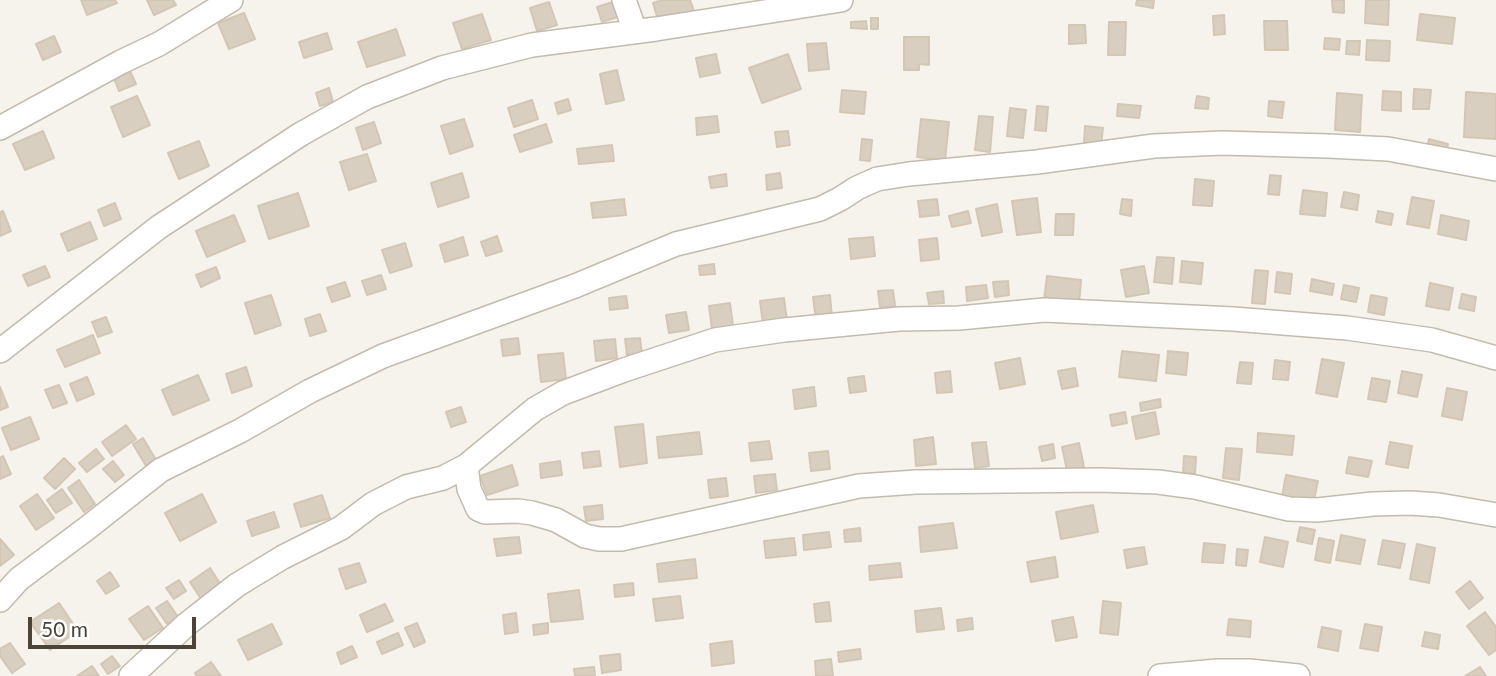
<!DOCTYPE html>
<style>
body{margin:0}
#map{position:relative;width:1496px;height:676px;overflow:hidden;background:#f6f3ec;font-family:Lato,sans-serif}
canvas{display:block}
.scale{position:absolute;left:28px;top:617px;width:168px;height:32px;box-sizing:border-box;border:4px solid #4b4439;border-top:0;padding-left:9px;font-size:21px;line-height:24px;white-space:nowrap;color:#4b4439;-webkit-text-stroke:5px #fff;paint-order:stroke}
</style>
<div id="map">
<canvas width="1496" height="676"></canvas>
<div class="scale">50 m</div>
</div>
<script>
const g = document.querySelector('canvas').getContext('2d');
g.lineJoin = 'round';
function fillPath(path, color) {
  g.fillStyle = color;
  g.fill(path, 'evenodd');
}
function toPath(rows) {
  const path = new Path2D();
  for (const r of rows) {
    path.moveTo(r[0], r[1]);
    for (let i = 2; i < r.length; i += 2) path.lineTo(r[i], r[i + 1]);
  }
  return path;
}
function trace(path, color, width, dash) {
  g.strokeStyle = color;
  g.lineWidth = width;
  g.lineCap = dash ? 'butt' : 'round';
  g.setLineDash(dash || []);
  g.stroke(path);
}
const building = toPath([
 [81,0,115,0,117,3,87,15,81,0],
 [147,0,173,0,176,5,154,15,147,0],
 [619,0,624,15,602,22,597,7,619,0],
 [662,0,690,0,694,11,659,23,653,3,662,0],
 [1137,0,1154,0,1153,8,1136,5,1137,0],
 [1332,0,1344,0,1344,13,1333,12,1332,0],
 [1366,0,1389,0,1388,25,1365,23,1366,0],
 [549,2,557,25,537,31,530,8,549,2],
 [244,13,255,39,229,49,218,23,244,13],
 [482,14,491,40,462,49,453,23,482,14],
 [1420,14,1455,18,1452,44,1417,40,1420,14],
 [1224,15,1225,34,1214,35,1213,16,1224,15],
 [871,18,878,18,878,29,871,29,871,18],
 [866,21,867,29,851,28,851,22,866,21],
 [1264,21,1287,21,1288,50,1265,50,1264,21],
 [1109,22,1126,22,1125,55,1108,55,1109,22],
 [1069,25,1085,25,1086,43,1069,44,1069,25],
 [396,29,405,55,367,67,358,42,396,29],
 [327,33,332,49,304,58,299,42,327,33],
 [54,36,61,52,43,60,36,44,54,36],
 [904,37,929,37,929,65,919,64,919,70,904,70,904,37],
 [1325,38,1340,39,1339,50,1324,49,1325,38],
 [1367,40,1390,41,1389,61,1366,60,1367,40],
 [1347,41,1360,41,1359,55,1346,54,1347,41],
 [826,43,829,69,809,71,807,44,826,43],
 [716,54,720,73,700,77,696,58,716,54],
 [788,54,801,89,762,103,749,68,788,54],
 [129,69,136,84,119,91,113,76,129,69],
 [617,70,624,100,606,104,600,74,617,70],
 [329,88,333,102,320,106,316,93,329,88],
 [1414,89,1431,90,1429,109,1413,109,1414,89],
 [842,90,866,92,864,114,840,112,842,90],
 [1383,91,1401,92,1401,111,1382,110,1383,91],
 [1466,92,1496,94,1496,139,1464,137,1466,92],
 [1337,93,1362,95,1360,132,1335,130,1337,93],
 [137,96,150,125,123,137,111,107,137,96],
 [1197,96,1209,98,1208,109,1195,108,1197,96],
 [568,99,571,110,558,114,555,103,568,99],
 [532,100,538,119,514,127,508,108,532,100],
 [1269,101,1284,102,1282,118,1268,116,1269,101],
 [1118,104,1141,106,1139,118,1117,116,1118,104],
 [1037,106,1048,107,1046,131,1035,130,1037,106],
 [1010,108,1026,110,1023,138,1007,136,1010,108],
 [717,116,719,132,697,135,696,118,717,116],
 [979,116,993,117,990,152,975,150,979,116],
 [464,119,473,146,450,154,441,126,464,119],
 [921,119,949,122,945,160,917,157,921,119],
 [374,122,381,143,363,150,356,128,374,122],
 [546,124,552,142,520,152,514,135,546,124],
 [1085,126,1103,128,1101,146,1084,144,1085,126],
 [43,131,54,158,25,170,13,144,43,131],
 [788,131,790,145,777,147,775,132,788,131],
 [862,139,872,140,870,161,860,160,862,139],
 [1429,139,1448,144,1445,156,1426,151,1429,139],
 [199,141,209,166,179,179,168,153,199,141],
 [612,145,614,161,579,164,577,149,612,145],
 [367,154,376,181,349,190,340,162,367,154],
 [462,173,469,197,438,207,431,183,462,173],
 [780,173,782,188,767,190,766,175,780,173],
 [726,174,727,186,711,188,709,177,726,174],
 [1270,175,1281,176,1279,195,1268,194,1270,175],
 [1195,179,1214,181,1212,206,1193,205,1195,179],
 [1303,190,1327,193,1325,216,1300,214,1303,190],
 [1344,192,1359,195,1357,210,1341,207,1344,192],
 [298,193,309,226,269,239,258,206,298,193],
 [1412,197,1434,201,1429,228,1407,224,1412,197],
 [1037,198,1041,232,1017,235,1012,201,1037,198],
 [624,199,626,215,593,218,591,203,624,199],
 [937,199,939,215,920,217,918,201,937,199],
 [1122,199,1132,200,1131,216,1120,214,1122,199],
 [115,203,121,219,104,226,98,210,115,203],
 [997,204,1002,232,982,236,976,209,997,204],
 [3,211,11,231,0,236,0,212,3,211],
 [968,211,971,223,952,227,949,216,968,211],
 [1378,211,1393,214,1391,225,1376,222,1378,211],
 [1056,214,1074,214,1073,235,1055,235,1056,214],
 [234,215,245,241,207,257,196,231,234,215],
 [1441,215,1469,221,1466,240,1438,234,1441,215],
 [90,222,97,239,68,251,61,234,90,222],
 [497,236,502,251,486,256,481,242,497,236],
 [463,237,468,255,445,262,440,245,463,237],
 [873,237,875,256,851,259,849,239,873,237],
 [937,238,939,259,921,261,919,240,937,238],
 [405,243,412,266,390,273,382,250,405,243],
 [1157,257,1174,258,1172,284,1154,282,1157,257],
 [1182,261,1203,263,1201,284,1180,282,1182,261],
 [714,264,715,274,700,275,699,266,714,264],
 [45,266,50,277,28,286,23,275,45,266],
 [1144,266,1149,293,1126,297,1121,270,1144,266],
 [216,267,220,278,201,287,196,275,216,267],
 [1255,270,1268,271,1265,304,1252,303,1255,270],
 [1277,272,1292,274,1290,294,1275,292,1277,272],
 [381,275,386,289,367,295,362,281,381,275],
 [1047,276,1081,280,1079,304,1044,300,1047,276],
 [1312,279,1334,284,1332,295,1310,291,1312,279],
 [1008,281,1009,295,995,297,993,282,1008,281],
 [345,282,350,296,332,302,327,288,345,282],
 [1430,283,1453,288,1449,310,1426,306,1430,283],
 [986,285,988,298,967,301,966,287,986,285],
 [1344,285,1359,288,1356,302,1341,299,1344,285],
 [893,290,895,306,880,307,878,291,893,290],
 [943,291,944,303,929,304,927,293,943,291],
 [1462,294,1476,297,1474,311,1459,308,1462,294],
 [271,295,281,325,255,334,245,303,271,295],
 [830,295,832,318,816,320,813,297,830,295],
 [1371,295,1387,298,1384,315,1368,312,1371,295],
 [626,296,628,308,610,310,609,298,626,296],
 [784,298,787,321,763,324,760,301,784,298],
 [730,303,733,326,712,329,709,306,730,303],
 [686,312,689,330,669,333,666,315,686,312],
 [320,314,326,331,310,336,305,319,320,314],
 [106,317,112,332,98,337,92,322,106,317],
 [93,335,100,353,65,367,57,350,93,335],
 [518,338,520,354,503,356,501,340,518,338],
 [640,338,642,354,627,355,625,339,640,338],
 [615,339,617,358,596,361,594,341,615,339],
 [1122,351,1159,355,1156,381,1119,377,1122,351],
 [1168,351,1188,353,1186,375,1166,373,1168,351],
 [563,353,566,379,541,382,538,355,563,353],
 [1020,358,1025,384,1000,389,995,363,1020,358],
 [1322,359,1344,363,1337,397,1316,393,1322,359],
 [1275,360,1290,362,1288,380,1273,379,1275,360],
 [1240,362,1253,363,1251,384,1237,383,1240,362],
 [246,367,252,386,232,393,226,374,246,367],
 [1075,368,1078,386,1062,389,1058,371,1075,368],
 [950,371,952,392,937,393,935,373,950,371],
 [1402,371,1422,375,1417,397,1398,393,1402,371],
 [198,375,209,400,173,415,162,390,198,375],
 [864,376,866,391,850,393,848,378,864,376],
 [87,377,94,394,77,401,70,384,87,377],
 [1372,378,1390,381,1386,402,1368,399,1372,378],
 [59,385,67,403,53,408,45,390,59,385],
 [0,387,8,407,0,410,0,387],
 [814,387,816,406,795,409,793,390,814,387],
 [1447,388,1467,392,1462,420,1442,416,1447,388],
 [1160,399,1161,407,1141,411,1140,403,1160,399],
 [461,407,466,422,451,427,446,412,461,407],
 [1125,412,1127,423,1112,426,1110,415,1125,412],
 [1155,412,1159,434,1136,439,1132,417,1155,412],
 [30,417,39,439,11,450,2,428,30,417],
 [643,424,647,463,620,467,615,427,643,424],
 [126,425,136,439,112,456,102,442,126,425],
 [699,432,702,454,659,458,657,437,699,432],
 [1258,433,1294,436,1292,455,1257,452,1258,433],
 [933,437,936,464,916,466,914,440,933,437],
 [143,438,156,460,146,466,133,444,143,438],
 [769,441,772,459,751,461,749,443,769,441],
 [986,442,989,466,975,468,972,443,986,442],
 [1390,442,1412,446,1408,468,1386,464,1390,442],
 [1079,443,1084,467,1067,470,1062,447,1079,443],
 [1053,444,1055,458,1042,461,1039,447,1053,444],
 [1226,448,1242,449,1239,480,1223,478,1226,448],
 [96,449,104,459,87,472,79,463,96,449],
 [599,451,601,466,584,468,582,453,599,451],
 [828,451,830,469,811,471,809,453,828,451],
 [3,456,11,474,0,479,0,458,3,456],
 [1184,456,1196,457,1195,474,1183,473,1184,456],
 [1349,457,1372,461,1368,477,1346,473,1349,457],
 [64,458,75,469,55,489,44,478,64,458],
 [113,461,124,475,115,482,103,469,113,461],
 [560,461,562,475,541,478,540,464,560,461],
 [512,465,518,485,487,495,480,476,512,465],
 [775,474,777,490,756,493,754,476,775,474],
 [1286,475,1318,481,1313,504,1282,497,1286,475],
 [726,478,728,496,710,498,708,480,726,478],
 [79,480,95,504,84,512,68,488,79,480],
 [62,489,72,503,56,513,47,500,62,489],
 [37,494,54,518,36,530,20,506,37,494],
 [202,494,216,522,180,541,165,513,202,494],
 [322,495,330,518,301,527,294,504,322,495],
 [602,505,603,519,586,521,584,507,602,505],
 [1093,505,1098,532,1061,539,1056,512,1093,505],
 [274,512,279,527,252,536,247,521,274,512],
 [953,523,957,548,921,552,919,527,953,523],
 [1300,527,1315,530,1312,544,1297,541,1300,527],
 [860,528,861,541,845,542,844,530,860,528],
 [829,532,831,547,804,550,803,535,829,532],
 [1341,535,1365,540,1360,564,1336,560,1341,535],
 [519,537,521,553,497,556,494,539,519,537],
 [1265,537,1288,542,1283,567,1260,562,1265,537],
 [794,538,796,555,766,558,764,541,794,538],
 [1319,538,1334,541,1330,563,1315,560,1319,538],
 [0,539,14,555,0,566,0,539],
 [1383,540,1405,544,1400,568,1378,564,1383,540],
 [1204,543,1225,545,1223,563,1202,562,1204,543],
 [1417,544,1435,548,1429,583,1410,579,1417,544],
 [1144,547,1147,564,1127,568,1124,550,1144,547],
 [1237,549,1248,550,1246,566,1236,565,1237,549],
 [1055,557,1058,577,1031,582,1027,562,1055,557],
 [695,559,697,578,659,582,657,564,695,559],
 [359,563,366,582,346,589,339,569,359,563],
 [900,563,902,577,870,580,869,566,900,563],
 [210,568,221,585,201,599,190,582,210,568],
 [110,572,119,586,106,594,97,581,110,572],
 [179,580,186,591,174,599,166,588,179,580],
 [1470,581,1483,598,1469,609,1456,592,1470,581],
 [633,583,634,595,615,597,614,585,633,583],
 [579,590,583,619,551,622,548,594,579,590],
 [680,596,683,618,656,621,653,599,680,596],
 [167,601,178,617,167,624,156,608,167,601],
 [1103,601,1121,603,1118,635,1100,633,1103,601],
 [829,602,831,621,816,622,814,604,829,602],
 [59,603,78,631,50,650,30,622,59,603],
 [385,604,393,621,367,632,360,615,385,604],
 [148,606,163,628,144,640,129,619,148,606],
 [941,608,944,629,917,632,915,611,941,608],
 [1485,612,1496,627,1496,650,1489,655,1467,626,1485,612],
 [516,613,518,632,505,634,503,615,516,613],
 [1073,617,1077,637,1056,641,1052,621,1073,617],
 [972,618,973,629,958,631,957,620,972,618],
 [1229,619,1251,621,1250,637,1227,635,1229,619],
 [417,623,425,642,414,647,405,628,417,623],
 [548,623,548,633,534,635,533,625,548,623],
 [272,624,282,644,248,660,238,640,272,624],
 [1365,624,1382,627,1378,651,1360,648,1365,624],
 [1322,627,1341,631,1338,651,1318,647,1322,627],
 [1425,632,1440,635,1438,649,1422,646,1425,632],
 [398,633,403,645,382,654,377,642,398,633],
 [732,641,734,663,712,666,710,644,732,641],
 [10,643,25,664,12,673,0,656,0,649,10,643],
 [352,646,357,657,341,664,337,653,352,646],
 [860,649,861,659,839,662,838,652,860,649],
 [620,654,621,670,602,673,600,656,620,654],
 [112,656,120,666,108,674,101,664,112,656],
 [831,659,833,676,816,676,815,661,831,659],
 [211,662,221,676,197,676,195,673,211,662],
 [92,666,99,676,77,676,92,666],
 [594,667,595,676,575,676,574,669,594,667],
 [1480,667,1486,676,1465,676,1480,667]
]);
fillPath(building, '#d8cfc1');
trace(building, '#d3c7b4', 2);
const minor = toPath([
 [624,0,635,31],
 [0,128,121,62,159,44,231,0],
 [0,351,159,227,301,134,367,97,442,68,532,45,656,29,841,0],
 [466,466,469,489,478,509,485,512,518,511,532,513,556,520,585,536,599,539,621,539,859,486,916,482,1100,480,1158,482,1195,487,1289,509,1317,510,1373,504,1410,503,1439,505,1496,515],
 [0,600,19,579,86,529,161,470,240,431,310,391,383,356,575,286,676,244,820,209,840,199,857,188,877,179,909,174,1037,162,1154,146,1222,143,1328,146,1388,149,1496,169],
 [131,676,187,624,237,585,283,557,341,528,373,504,406,487,443,478,466,466,535,409,563,393,624,370,715,340,784,330,899,319,959,318,1044,310,1233,319,1347,328,1432,340,1496,358],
 [1160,676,1218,671,1249,671,1298,676]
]);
trace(minor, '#c2bbae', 26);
trace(minor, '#fff', 23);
</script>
